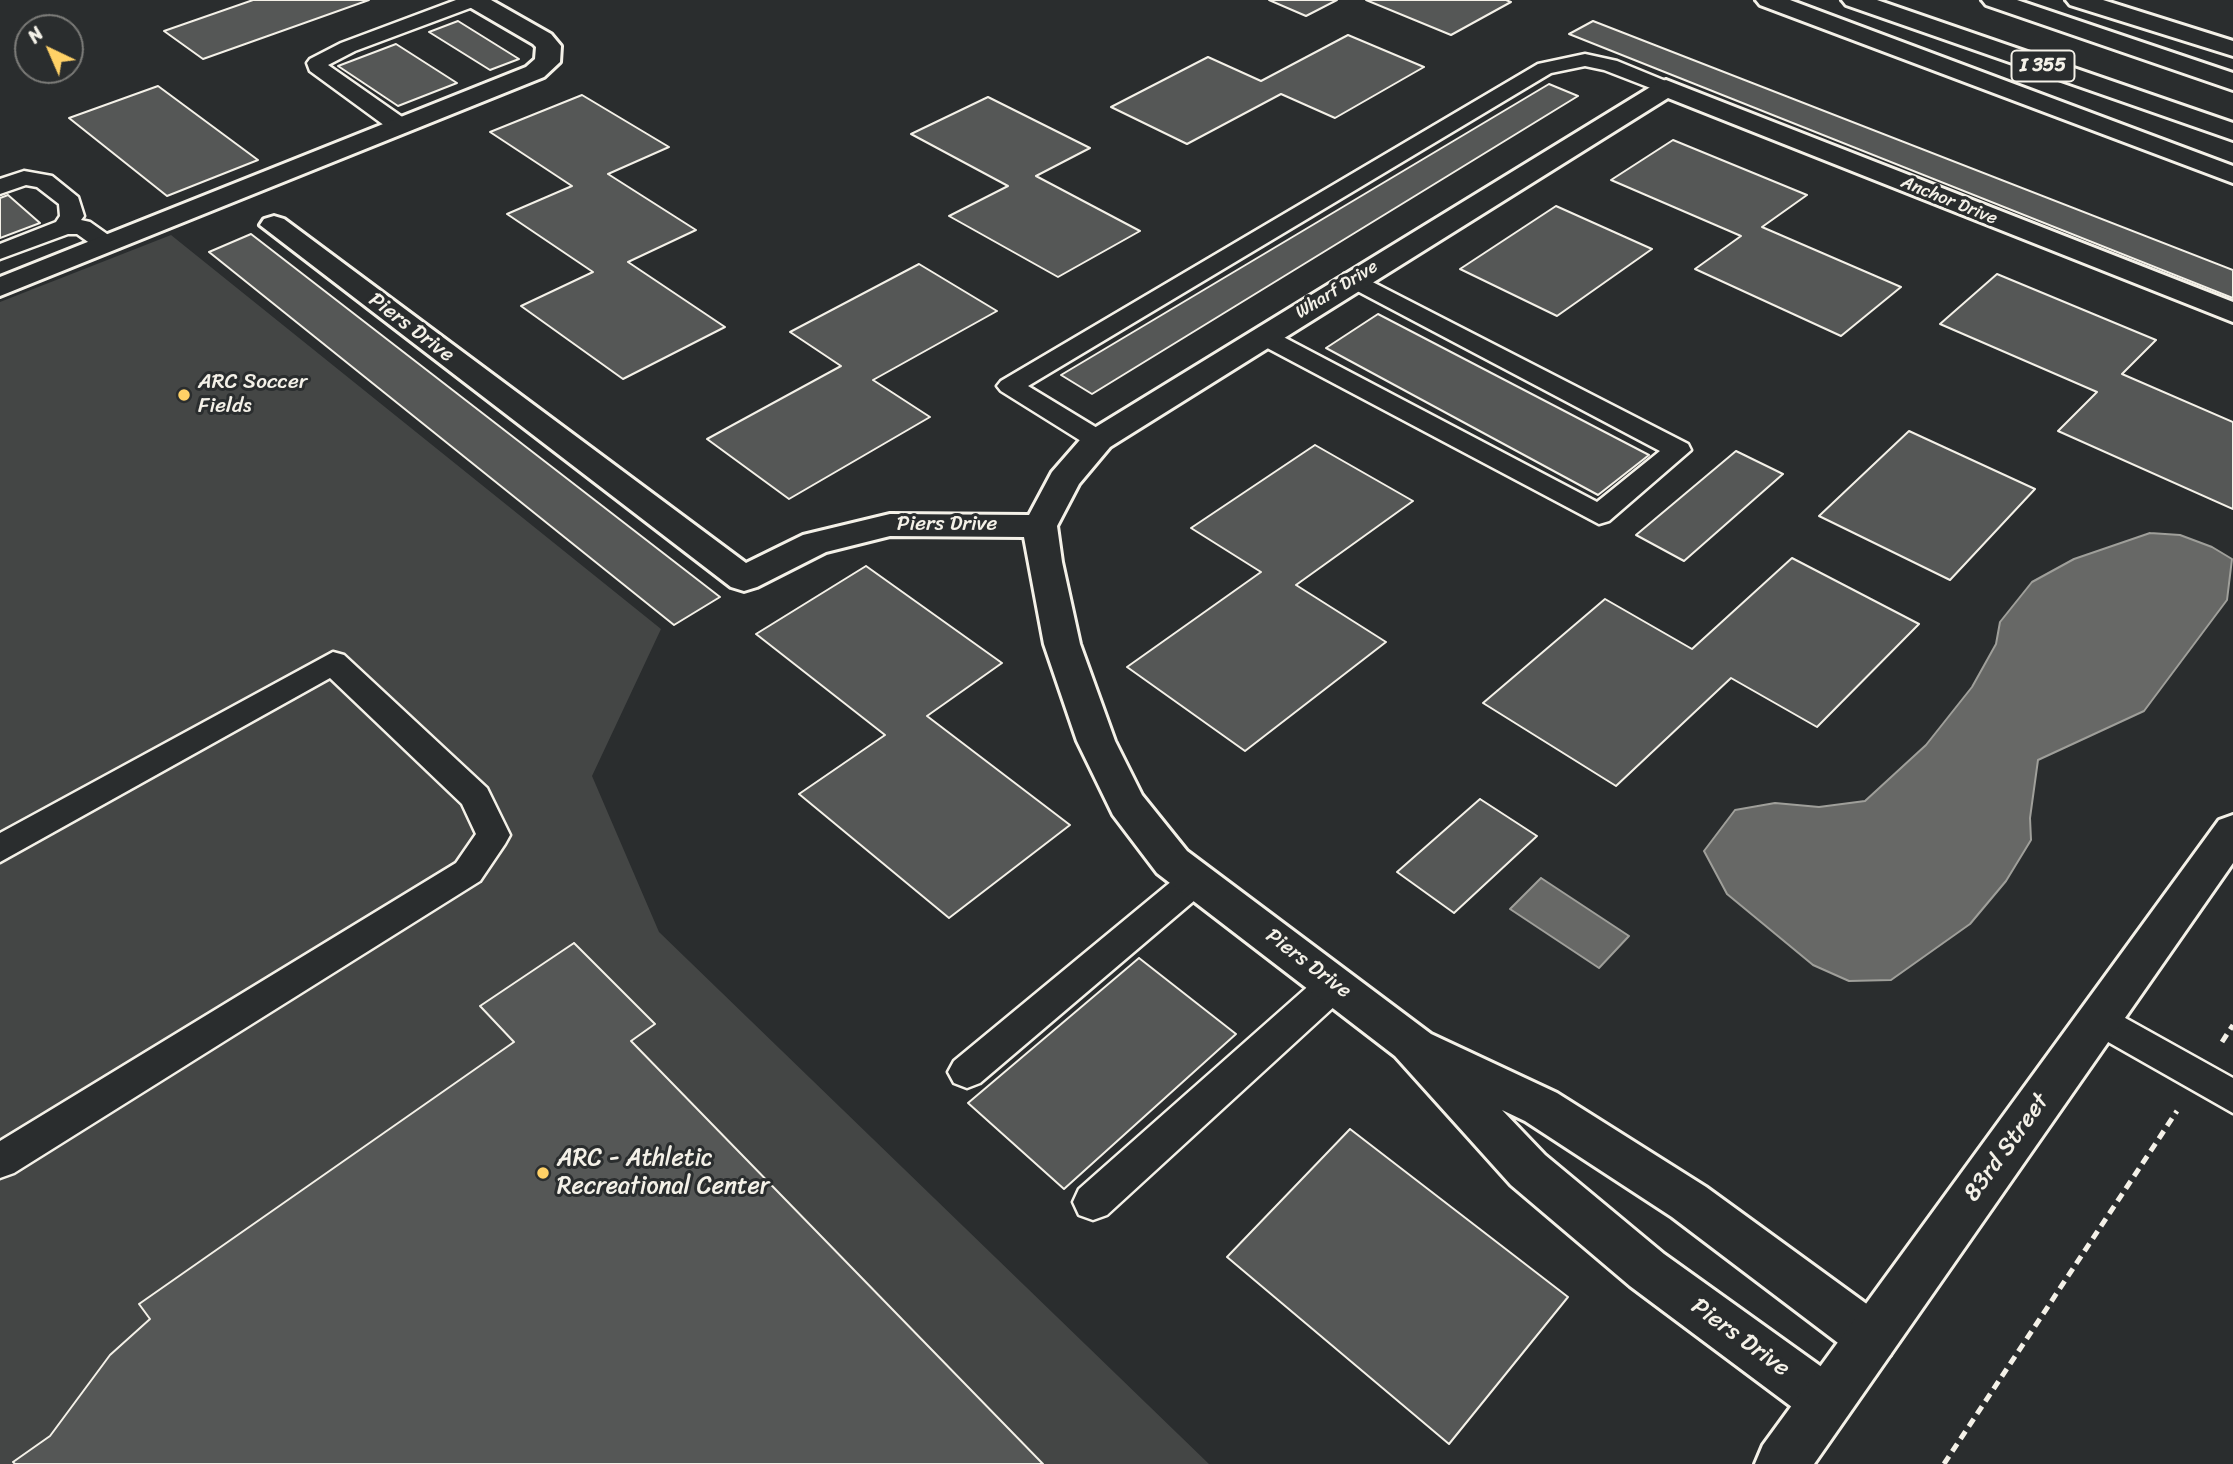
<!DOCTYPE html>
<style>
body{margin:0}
#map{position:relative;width:2233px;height:1464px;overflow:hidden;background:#2a2d2e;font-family:Sriracha,sans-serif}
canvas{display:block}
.north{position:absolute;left:14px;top:14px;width:70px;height:70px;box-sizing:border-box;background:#2a2d2e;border:2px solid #7b7b78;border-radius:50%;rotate:316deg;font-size:19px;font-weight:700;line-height:28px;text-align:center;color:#f4f1e8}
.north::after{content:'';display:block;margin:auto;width:24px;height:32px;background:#ffd166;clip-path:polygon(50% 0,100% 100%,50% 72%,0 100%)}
</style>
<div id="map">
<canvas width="2233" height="1464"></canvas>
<div class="north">N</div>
</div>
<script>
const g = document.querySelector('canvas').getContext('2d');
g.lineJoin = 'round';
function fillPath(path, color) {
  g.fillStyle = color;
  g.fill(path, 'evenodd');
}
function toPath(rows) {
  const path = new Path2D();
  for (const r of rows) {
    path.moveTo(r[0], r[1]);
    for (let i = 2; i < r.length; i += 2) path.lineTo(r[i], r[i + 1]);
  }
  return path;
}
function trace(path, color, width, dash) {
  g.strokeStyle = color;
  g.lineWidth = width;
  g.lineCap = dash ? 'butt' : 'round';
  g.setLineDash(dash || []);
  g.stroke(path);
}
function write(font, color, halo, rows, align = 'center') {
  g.font = font + ' Sriracha,sans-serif';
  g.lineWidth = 6;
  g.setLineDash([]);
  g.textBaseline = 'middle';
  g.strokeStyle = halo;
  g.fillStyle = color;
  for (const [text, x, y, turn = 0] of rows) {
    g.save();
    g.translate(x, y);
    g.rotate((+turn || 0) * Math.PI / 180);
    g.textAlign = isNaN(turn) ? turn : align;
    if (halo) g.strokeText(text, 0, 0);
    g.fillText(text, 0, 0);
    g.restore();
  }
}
fillPath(toPath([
 [171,235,661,629,592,776,659,932,1209,1464,0,1464,0,302]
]), '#444645');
const water = toPath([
 [2150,533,2180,535,2212,547,2232,559,2227,600,2144,711,2038,760,2030,818,2031,840,2006,881,1970,924,1891,980,1849,981,1813,965,1727,894,1704,851,1735,810,1775,803,1819,807,1865,801,1926,745,1972,687,1996,644,2000,622,2032,582,2074,559,2150,533],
 [1541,878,1629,936,1599,968,1510,909,1541,878]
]);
fillPath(water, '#676866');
trace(water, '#9f9f9a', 2);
const building = toPath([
 [253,0,369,0,203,59,164,31,253,0],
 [1269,0,1337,0,1306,16,1269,0],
 [1366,0,1506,0,1511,2,1451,35,1366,0],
 [458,21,519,59,490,70,429,32,458,21],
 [1593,21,2233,270,2233,298,1569,34,1593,21],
 [1348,35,1424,67,1335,118,1281,94,1187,144,1111,107,1208,57,1261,81,1348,35],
 [396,44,457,83,398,106,338,66,396,44],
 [1549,84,1578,96,1092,394,1061,375,1549,84],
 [158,86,258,160,167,196,69,118,158,86],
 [582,95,669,147,608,174,696,230,628,262,725,327,623,379,521,306,593,272,507,214,572,186,490,132,582,95],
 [988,97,1090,148,1036,176,1140,231,1058,277,949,216,1008,186,911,134,988,97],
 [1673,140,1807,195,1762,227,1901,287,1841,336,1695,269,1741,236,1611,180,1673,140],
 [8,195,40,223,0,238,0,198,8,195],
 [1556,206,1652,249,1557,316,1460,269,1556,206],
 [251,234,720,597,674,625,209,252,251,234],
 [919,264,997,311,873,380,930,417,789,499,707,439,841,366,790,332,919,264],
 [1997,274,2156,340,2122,374,2233,422,2233,509,2058,431,2097,392,1940,324,1997,274],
 [1378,314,1649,455,1598,495,1326,348,1378,314],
 [1909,431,2035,489,1950,580,1819,516,1909,431],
 [1315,445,1413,501,1296,585,1386,642,1245,751,1127,667,1261,572,1191,528,1315,445],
 [1736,451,1783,474,1684,561,1636,535,1736,451],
 [1792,558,1919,624,1817,727,1731,678,1616,786,1483,703,1605,599,1692,649,1792,558],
 [866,566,1002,663,927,716,1070,825,949,918,799,794,885,735,756,634,866,566],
 [1480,799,1537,836,1454,913,1397,872,1480,799],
 [574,943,655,1024,631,1041,1043,1464,15,1464,13,1462,50,1436,110,1355,150,1319,139,1304,514,1042,480,1006,574,943],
 [1139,958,1236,1034,1064,1189,968,1103,1139,958],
 [1350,1129,1568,1297,1449,1444,1227,1257,1350,1129]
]);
fillPath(building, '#555756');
trace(building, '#f4f1e8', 2);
const lane = toPath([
 [456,0,484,0,481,4,355,51,328,65,408,121,411,126,408,131,392,131,310,71,307,63,310,59,341,43,456,0],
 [1585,54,1617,61,1673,84,1677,88,1666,94,1604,70,1585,66,1551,73,1028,386,1107,434,1111,440,1107,446,1089,446,1001,391,997,386,1001,381,1538,64,1585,54],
 [24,171,52,176,78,197,84,216,81,220,90,222,114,239,118,244,114,249,98,249,77,234,68,234,0,259,0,244,56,222,60,216,59,204,37,187,26,185,0,194,0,179,24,171],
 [1353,272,1688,444,1691,450,1609,521,1599,524,1254,341,1250,336,1254,331,1272,331,1597,502,1660,451,1344,284,1341,279,1344,274,1353,272],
 [333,652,344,655,487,788,510,835,505,844,480,881,14,1173,0,1178,0,1141,456,863,476,834,462,804,330,678,0,862,0,833,333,652],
 [1196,867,1208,871,1213,880,1208,889,980,1083,967,1088,954,1083,948,1072,954,1061,1184,871,1196,867],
 [1335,969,1348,974,1353,984,1348,994,1107,1215,1093,1220,1079,1215,1073,1202,1079,1189,1322,974,1335,969],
 [2100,1004,2233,1078,2233,1113,2087,1030,2082,1019,2087,1008,2100,1004]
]);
const street = toPath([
 [462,0,491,0,551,34,561,46,560,62,544,77,0,296,0,277,526,67,535,59,536,47,533,44,466,5,462,0],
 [1666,80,2233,302,2233,322,1668,98,1110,447,1079,484,1057,526,1062,562,1080,644,1115,741,1142,795,1187,851,1431,1034,1557,1093,1706,1187,1890,1321,1897,1338,1890,1355,1872,1362,1854,1355,1672,1217,1525,1121,1502,1110,1545,1155,1664,1254,1844,1383,1852,1401,1844,1419,1826,1426,1808,1419,1630,1286,1511,1185,1395,1056,1157,873,1113,815,1077,741,1044,644,1024,537,890,536,826,552,757,587,744,591,731,587,260,225,264,219,274,216,284,219,746,563,803,535,890,514,1029,515,1052,472,1086,433,1657,83,1666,80]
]);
const secondary = toPath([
 [2233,815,2233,863,1814,1464,1755,1464,1763,1445,2219,820,2233,815]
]);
const highway = toPath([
 [1756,0,1790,0,2233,166,2233,183,1760,5,1756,0],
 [1842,0,1877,0,2233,123,2233,140,1846,5,1842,0],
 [1982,0,2017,0,2233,73,2233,90,1986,5,1982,0],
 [2066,0,2103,0,2233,41,2233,56,2070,5,2066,0]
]);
trace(lane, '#f4f1e8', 5);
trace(street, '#f4f1e8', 6);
trace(secondary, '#f4f1e8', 6);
trace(highway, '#f4f1e8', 6);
trace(toPath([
 [2222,1042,2233,1025],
 [1944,1464,2177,1111]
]), '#f4f1e8', 5, [9, 6]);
fillPath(lane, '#2a2d2e');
fillPath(street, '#2a2d2e');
fillPath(secondary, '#2a2d2e');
fillPath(highway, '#2a2d2e');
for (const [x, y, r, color] of [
 [184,395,7,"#ffd166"],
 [543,1173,7,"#ffd166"]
]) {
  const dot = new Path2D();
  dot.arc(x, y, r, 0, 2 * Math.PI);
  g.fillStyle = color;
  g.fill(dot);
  trace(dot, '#2a2d2e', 2.5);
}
write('18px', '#f4f1e8', '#2a2d2e', [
 ["Anchor Drive",1949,201,22],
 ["Wharf Drive",1337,290,-32]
]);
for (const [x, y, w] of [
 [2043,66,63]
]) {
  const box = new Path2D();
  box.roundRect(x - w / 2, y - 15.5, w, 31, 5);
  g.fillStyle = '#2a2d2e';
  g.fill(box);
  trace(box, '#f4f1e8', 2);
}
write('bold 19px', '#f4f1e8', null, [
 ["I 355",2043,66]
]);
write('21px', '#f4f1e8', '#2a2d2e', [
 ["Piers Drive",411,328,37],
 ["Piers Drive",947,525],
 ["Piers Drive",1308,964,37]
]);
write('21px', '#f4f1e8', '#2a2d2e', [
 ["ARC Soccer",198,383],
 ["Fields",198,407]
], 'left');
write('24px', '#f4f1e8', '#2a2d2e', [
 ["83rd Street",2007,1148,-54],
 ["Piers Drive",1740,1338,36]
]);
write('24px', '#f4f1e8', '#2a2d2e', [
 ["ARC - Athletic",557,1159],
 ["Recreational Center",557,1187]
], 'left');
</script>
